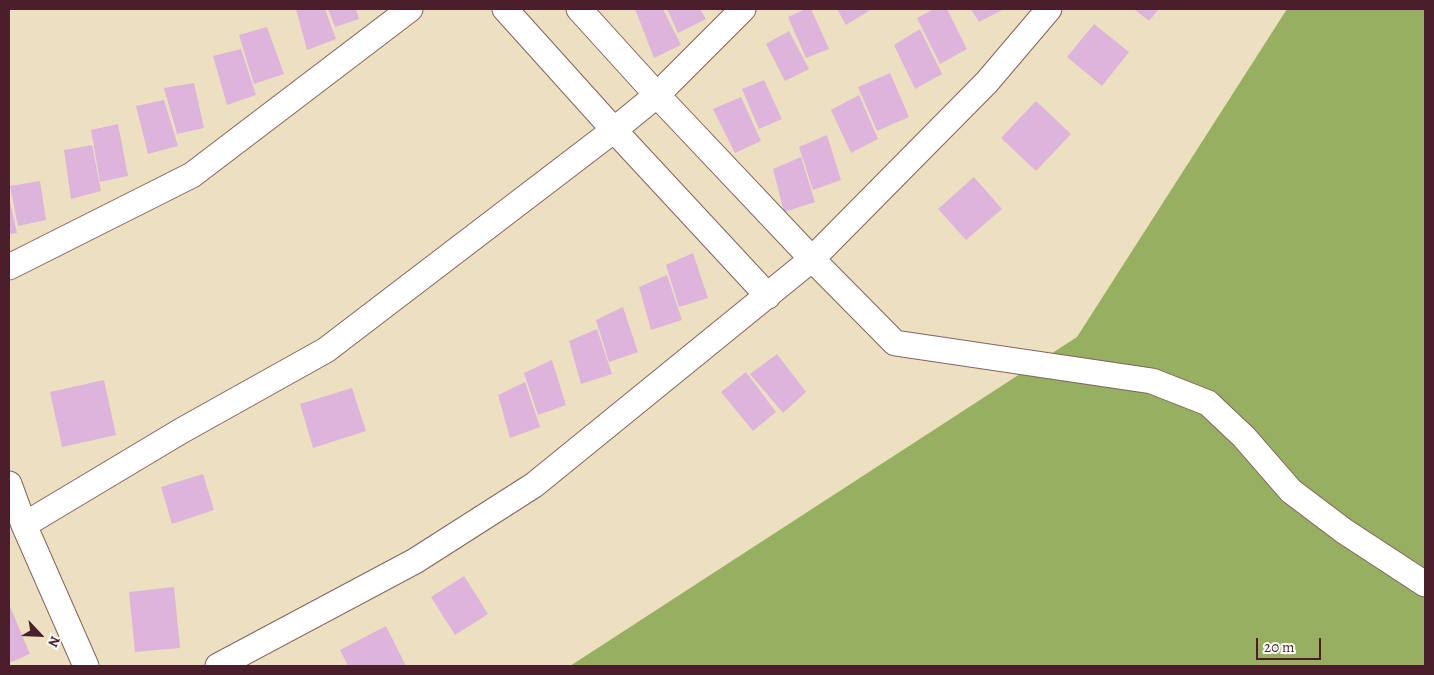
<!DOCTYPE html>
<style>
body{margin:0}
#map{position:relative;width:1434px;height:675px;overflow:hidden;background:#ede0c0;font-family:Alegreya,serif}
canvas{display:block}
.frame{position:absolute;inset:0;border:10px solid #4a1f2b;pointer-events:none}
.north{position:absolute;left:15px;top:610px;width:50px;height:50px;-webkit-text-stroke:4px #fdfcf7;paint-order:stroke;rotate:115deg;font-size:14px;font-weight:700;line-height:20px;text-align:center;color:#4a1f2b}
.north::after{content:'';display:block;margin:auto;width:18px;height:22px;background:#4a1f2b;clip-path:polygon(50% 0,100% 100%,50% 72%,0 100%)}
.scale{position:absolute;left:1256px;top:638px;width:65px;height:22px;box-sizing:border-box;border:2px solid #4a1f2b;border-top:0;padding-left:6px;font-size:15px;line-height:18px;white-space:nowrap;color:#4a1f2b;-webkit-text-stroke:4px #fdfcf7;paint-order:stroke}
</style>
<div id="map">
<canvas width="1434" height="675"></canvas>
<div class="frame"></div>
<div class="north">N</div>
<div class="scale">20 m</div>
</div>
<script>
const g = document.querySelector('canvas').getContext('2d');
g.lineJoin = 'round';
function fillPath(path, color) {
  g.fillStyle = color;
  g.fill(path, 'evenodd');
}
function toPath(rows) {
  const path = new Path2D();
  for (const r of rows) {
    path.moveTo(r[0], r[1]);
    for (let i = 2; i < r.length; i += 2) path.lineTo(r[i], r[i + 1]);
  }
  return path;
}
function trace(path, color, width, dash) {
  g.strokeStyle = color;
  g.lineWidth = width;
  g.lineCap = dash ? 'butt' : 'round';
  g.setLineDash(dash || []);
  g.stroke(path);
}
fillPath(toPath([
 [1287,9,1425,9,1425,666,570,666,1077,337]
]), '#96af60');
fillPath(toPath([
 [296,9,325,9,336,39,307,50],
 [328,9,356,9,359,19,335,27],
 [635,9,663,9,681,45,654,58],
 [667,9,700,9,706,19,678,33],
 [806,9,811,9,829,49,806,58,788,17],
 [837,9,872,9,846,25],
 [934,9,947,9,967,49,940,64,917,18],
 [971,9,1004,9,979,22],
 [1134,9,1159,9,1149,21],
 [1094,24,1129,52,1102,86,1067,57],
 [267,27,284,74,254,84,239,35],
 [920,29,942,74,915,89,894,45],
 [789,31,809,69,785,81,766,44],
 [241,49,256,95,227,105,213,56],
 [890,73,909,117,877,131,858,87],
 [764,80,782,119,759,129,742,89],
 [194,83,204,128,177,134,164,88],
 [859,95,878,139,851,153,831,110],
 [741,97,761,141,735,153,713,109],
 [164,100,178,146,148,154,136,106],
 [1036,101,1071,134,1036,171,1001,138],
 [118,124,128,176,100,182,91,130],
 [827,135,841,180,813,190,799,147],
 [92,145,101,191,71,199,64,150],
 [801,157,815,202,784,212,773,169],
 [974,177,1002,209,966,240,938,209],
 [40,181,46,220,18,226,10,186],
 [9,197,17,233,9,234],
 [693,253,708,298,679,307,666,265],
 [667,275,682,320,651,330,639,287],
 [623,307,638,352,609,362,596,320],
 [597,329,612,374,581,384,569,341],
 [777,354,806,392,783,413,750,374],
 [552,360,566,405,538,415,524,373],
 [746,372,776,412,753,431,721,392],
 [104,380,116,435,62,447,50,392],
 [525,382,540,427,510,438,498,395],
 [352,388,366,431,313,448,300,404],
 [203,474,214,510,172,524,161,487],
 [464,576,488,614,455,635,431,597],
 [174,587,180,648,135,652,129,592],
 [9,604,30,654,9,663],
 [386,626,406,666,348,666,340,650]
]), '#ddb4dc');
const minor = toPath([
 [505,9,614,130,768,296],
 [579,9,657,95,812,259,895,343,1152,381,1208,403,1244,437,1291,491,1344,531,1425,584],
 [9,267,192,175,410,9],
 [9,484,24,525,86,666],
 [24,525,181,431,326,350,614,130,657,95,743,9],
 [218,666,415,561,534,485,812,259,987,82,1049,9]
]);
trace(minor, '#83635f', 27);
trace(minor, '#fff', 25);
</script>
